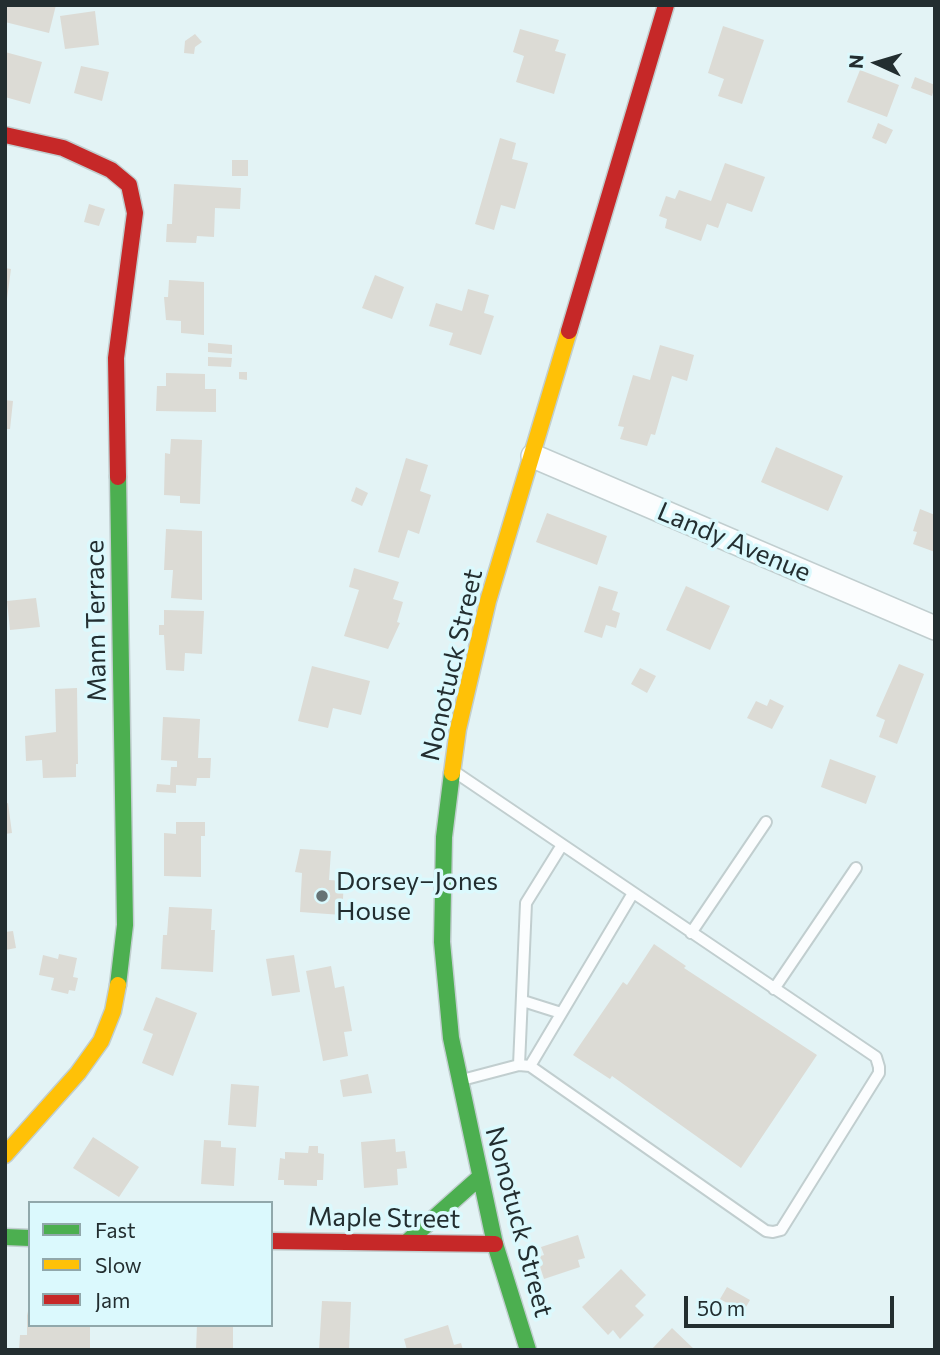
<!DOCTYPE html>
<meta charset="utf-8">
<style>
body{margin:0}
#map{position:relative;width:940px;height:1355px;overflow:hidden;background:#e3f3f5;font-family:Commissioner,sans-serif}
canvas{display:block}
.frame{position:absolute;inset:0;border:7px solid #232e30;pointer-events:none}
.legend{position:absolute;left:28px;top:1201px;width:245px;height:126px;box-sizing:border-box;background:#dbf9fd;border:2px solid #91a8ab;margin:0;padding:9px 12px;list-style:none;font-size:21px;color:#232e30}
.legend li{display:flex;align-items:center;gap:14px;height:35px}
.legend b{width:35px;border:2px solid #91a8ab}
.north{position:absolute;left:842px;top:28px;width:70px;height:70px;-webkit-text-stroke:5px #dbf9fd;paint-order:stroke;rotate:274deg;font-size:19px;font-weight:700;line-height:28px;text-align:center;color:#232e30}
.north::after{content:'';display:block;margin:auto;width:24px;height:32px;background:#232e30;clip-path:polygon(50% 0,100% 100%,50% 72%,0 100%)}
.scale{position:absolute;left:684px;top:1296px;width:210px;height:32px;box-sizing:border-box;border:4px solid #232e30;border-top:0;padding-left:9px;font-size:21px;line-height:24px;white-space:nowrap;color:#232e30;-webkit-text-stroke:5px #dbf9fd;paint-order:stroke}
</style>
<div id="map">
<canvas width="940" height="1355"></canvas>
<div class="frame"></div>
<ul class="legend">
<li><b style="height:9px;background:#4caf50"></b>Fast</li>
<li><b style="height:9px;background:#ffc107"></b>Slow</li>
<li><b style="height:9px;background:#c62828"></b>Jam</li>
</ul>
<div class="north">N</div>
<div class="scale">50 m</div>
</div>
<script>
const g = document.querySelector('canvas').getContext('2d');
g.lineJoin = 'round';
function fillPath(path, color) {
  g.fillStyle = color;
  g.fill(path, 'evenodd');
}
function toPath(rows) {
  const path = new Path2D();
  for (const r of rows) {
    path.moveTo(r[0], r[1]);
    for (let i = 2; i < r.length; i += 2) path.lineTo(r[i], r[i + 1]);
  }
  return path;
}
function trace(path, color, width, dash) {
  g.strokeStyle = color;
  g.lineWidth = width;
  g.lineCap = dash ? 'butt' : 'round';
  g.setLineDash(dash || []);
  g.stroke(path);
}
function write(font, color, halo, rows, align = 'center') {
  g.font = font + ' Commissioner,sans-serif';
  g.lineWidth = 7;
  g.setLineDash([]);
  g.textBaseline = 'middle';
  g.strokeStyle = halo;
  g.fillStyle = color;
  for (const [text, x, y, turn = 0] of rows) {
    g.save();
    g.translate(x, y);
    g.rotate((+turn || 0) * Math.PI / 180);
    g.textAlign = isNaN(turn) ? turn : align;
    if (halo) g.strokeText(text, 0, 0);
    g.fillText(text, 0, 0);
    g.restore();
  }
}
fillPath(toPath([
 [5,5,56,5,49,33,5,22],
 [95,11,99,45,65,49,60,16],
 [723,26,764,40,742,104,718,96,724,79,708,73],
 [520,29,559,40,555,51,566,54,554,94,516,82,524,56,513,52],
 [195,34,202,42,195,47,194,54,184,53,185,41],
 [5,52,42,62,30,104,5,97],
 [81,66,109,72,102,101,74,93],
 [860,70,899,85,887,117,847,102],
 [915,77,935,85,932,96,911,88],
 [878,123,893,130,886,144,872,138],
 [500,138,516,143,512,159,528,163,515,209,501,205,494,230,475,224],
 [232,160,248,160,248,176,232,176],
 [725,163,765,177,752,212,727,203,718,228,707,224,701,241,665,228,667,219,659,216,666,196,675,199,679,190,711,201],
 [174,184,241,188,240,209,215,208,214,237,197,236,196,243,166,242,167,224,172,224],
 [89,204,105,209,99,226,84,222],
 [5,268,11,269,7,299,5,299],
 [375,275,404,287,392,319,362,308],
 [169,280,204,282,204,335,181,333,181,321,166,320,164,297,168,297],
 [468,289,489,295,484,313,494,316,481,355,449,345,453,333,429,326,436,303,462,311],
 [208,343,232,345,232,354,208,352],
 [660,345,694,355,687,381,672,376,655,435,651,434,647,446,620,439,624,427,618,426,633,375,650,380],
 [208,357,232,358,231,367,208,366],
 [239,372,247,372,247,380,239,379],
 [166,373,205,374,205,389,216,389,216,412,156,411,157,386,166,386],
 [5,400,13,401,10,429,5,429],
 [171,439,202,440,200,504,180,503,180,496,164,495,165,453,170,454],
 [776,447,843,476,828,511,761,482],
 [406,458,428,465,420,491,431,495,419,534,408,530,399,558,378,552],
 [356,487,368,493,362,506,351,501],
 [920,509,935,515,935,552,913,544,917,532,913,531],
 [547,513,607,536,597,565,536,542],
 [166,529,202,531,202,600,171,598,173,570,164,570],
 [354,568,399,582,393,599,403,602,397,622,400,623,388,649,344,636,359,590,349,587],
 [599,586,618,592,612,610,620,613,616,628,606,625,602,638,584,632],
 [686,586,730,606,710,650,666,630],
 [36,598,40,627,10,630,7,601],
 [164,610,204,611,202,654,185,653,184,671,166,670,164,635,159,635,159,625,164,625],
 [899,664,924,674,897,744,879,737,885,720,876,716],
 [312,666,370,681,361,715,333,708,328,728,298,721],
 [640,668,656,676,647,693,631,684],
 [77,688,78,764,76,764,76,777,43,778,42,760,26,761,25,736,56,732,55,689],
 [770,699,784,706,772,729,747,718,756,701,767,706],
 [163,717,200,719,198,758,211,758,210,778,197,778,196,786,176,785,176,793,156,792,157,784,170,785,171,767,177,767,177,761,161,760],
 [830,759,876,776,866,804,821,787],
 [8,803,12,833,5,834,5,804],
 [176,822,205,822,205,836,201,836,201,877,164,876,164,833,176,834],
 [300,849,331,851,329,880,344,881,342,915,300,912,302,873,295,872],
 [169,907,212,909,211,930,215,930,213,972,161,969,163,935,167,935],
 [13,931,16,948,5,950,5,932],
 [654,944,686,966,684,968,817,1055,741,1168,612,1076,610,1079,573,1055,623,982,627,985],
 [59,954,77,958,73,977,78,978,75,991,69,990,68,994,51,990,54,978,39,975,43,955,58,959],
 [294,955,300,992,272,996,266,959],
 [331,966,335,988,344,986,352,1031,344,1032,348,1056,323,1061,306,971],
 [156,997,197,1013,173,1076,142,1063,153,1034,143,1030],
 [368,1074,372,1093,343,1097,340,1080],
 [231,1084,259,1086,256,1127,228,1125],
 [93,1137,139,1167,119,1197,73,1168],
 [395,1139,396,1152,405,1151,407,1168,397,1169,398,1185,364,1188,361,1142],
 [204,1140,221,1141,221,1147,236,1148,234,1186,201,1184],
 [309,1146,318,1146,318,1153,324,1154,323,1180,317,1180,317,1186,284,1185,284,1180,278,1180,280,1158,285,1159,285,1152,308,1153],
 [578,1235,585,1258,578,1260,580,1267,544,1279,537,1257,544,1255,541,1247],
 [621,1269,646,1295,635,1306,644,1315,620,1339,613,1330,608,1335,582,1307],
 [727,1287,750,1300,743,1312,720,1299],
 [322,1301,351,1302,349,1350,319,1350],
 [27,1311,30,1325,90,1325,90,1350,19,1350,20,1335,27,1335],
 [197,1325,233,1325,233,1350,196,1350],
 [448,1325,454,1345,461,1343,463,1350,407,1350,404,1339],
 [672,1328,695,1350,651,1350]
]), '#dcdbd5');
const lane = toPath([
 [455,772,876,1057,879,1067,879,1073,781,1230,773,1232,766,1231,530,1066,519,1065,462,1080],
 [691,933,766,822],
 [774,989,856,868],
 [523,1001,561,1013],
 [519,1065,526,903,562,845],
 [530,1066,633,893]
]);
const street = toPath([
 [533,456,935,628]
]);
const fast = toPath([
 [118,477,125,925,118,985],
 [452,773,444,837,442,942,451,1038,495,1244,528,1350],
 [5,1237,30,1238],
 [407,1242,480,1177]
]);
const slow = toPath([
 [452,773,458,729,488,601,569,331],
 [5,1155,78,1073,101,1041,113,1011,118,985]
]);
const jam = toPath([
 [5,135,63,148,111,170,129,185,135,213,116,358,118,477],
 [569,331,666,5],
 [271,1241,495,1244]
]);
trace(lane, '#c1cecf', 14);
trace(street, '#c1cecf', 26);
trace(fast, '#c1cecf', 19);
trace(slow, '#c1cecf', 19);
trace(jam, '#c1cecf', 19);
trace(lane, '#fbfdfe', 10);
trace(street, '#fbfdfe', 23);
trace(fast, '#4caf50', 16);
trace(slow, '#ffc107', 16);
trace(jam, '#c62828', 16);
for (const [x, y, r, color] of [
 [322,896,7,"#667375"]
]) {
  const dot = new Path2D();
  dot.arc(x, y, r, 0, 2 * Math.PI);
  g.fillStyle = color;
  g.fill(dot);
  trace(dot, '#dbf9fd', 2.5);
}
write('26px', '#232e30', '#dbf9fd', [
 ["Landy Avenue",734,542,23],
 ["Mann Terrace",96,621,-91],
 ["Nonotuck Street",452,665,-77],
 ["Maple Street",384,1218,1],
 ["Nonotuck Street",519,1222,75]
]);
write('26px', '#232e30', '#dbf9fd', [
 ["Dorsey–Jones",336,881],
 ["House",336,911]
], 'left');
</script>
